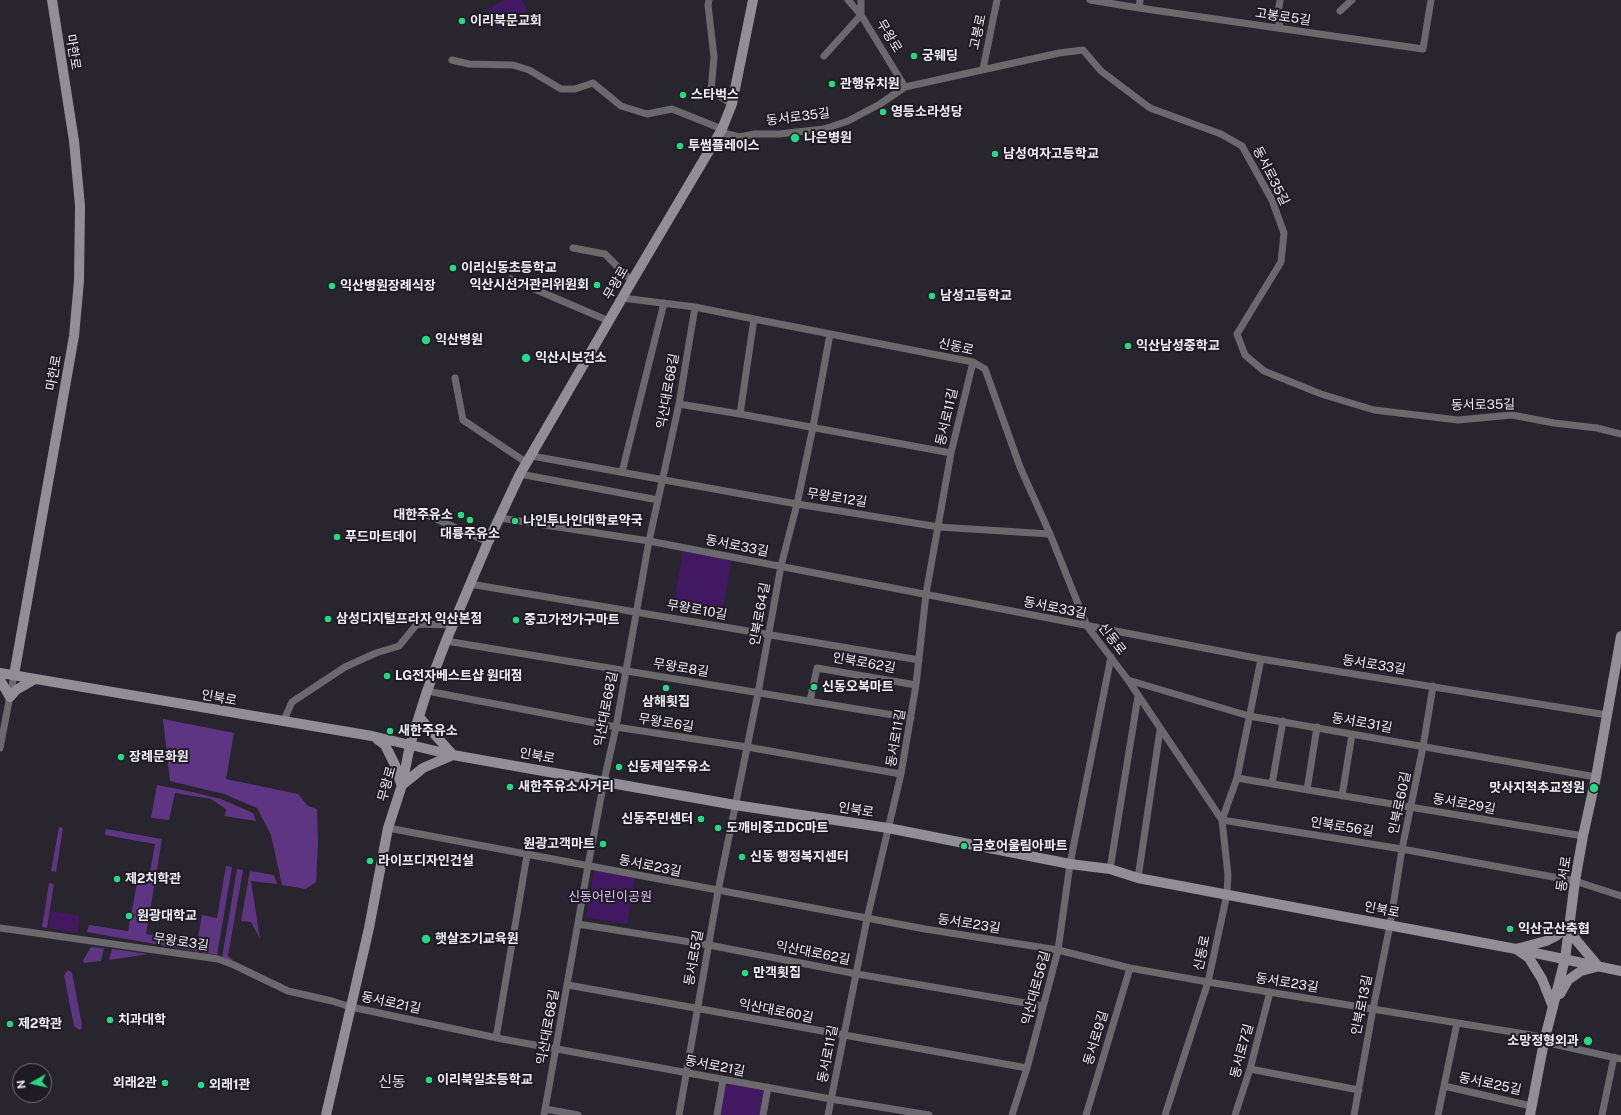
<!DOCTYPE html>
<meta charset="utf-8">
<style>
body{margin:0}
#map{position:relative;width:1621px;height:1115px;overflow:hidden;background:#29252e;font-family:"Public Sans",sans-serif}
canvas{display:block}
.north{position:absolute;left:12px;top:1063px;width:40px;height:40px;box-sizing:border-box;background:#1f1b24;border:1px solid #726f77;border-radius:50%;rotate:262deg;font-size:11px;font-weight:700;line-height:16px;text-align:center;color:#efedf3}
.north::after{content:'';display:block;margin:auto;width:14px;height:18px;background:#27d885;clip-path:polygon(50% 0,100% 100%,50% 72%,0 100%)}
</style>
<div id="map">
<canvas width="1621" height="1115"></canvas>
<div class="north">N</div>
</div>
<script>
const g = document.querySelector('canvas').getContext('2d');
g.lineJoin = 'round';
function fillPath(path, color) {
  g.fillStyle = color;
  g.fill(path, 'evenodd');
}
function toPath(rows) {
  const path = new Path2D();
  for (const r of rows) {
    path.moveTo(r[0], r[1]);
    for (let i = 2; i < r.length; i += 2) path.lineTo(r[i], r[i + 1]);
  }
  return path;
}
function trace(path, color, width, dash) {
  g.strokeStyle = color;
  g.lineWidth = width;
  g.lineCap = dash ? 'butt' : 'round';
  g.setLineDash(dash || []);
  g.stroke(path);
}
function write(font, color, halo, rows, align = 'center') {
  g.font = font + ' "Public Sans","Noto Sans KR",sans-serif';
  g.lineWidth = 4;
  g.setLineDash([]);
  g.textBaseline = 'middle';
  g.strokeStyle = halo;
  g.fillStyle = color;
  for (const [text, x, y, turn = 0] of rows) {
    g.save();
    g.translate(x, y);
    g.rotate((+turn || 0) * Math.PI / 180);
    g.textAlign = isNaN(turn) ? turn : align;
    if (halo) g.strokeText(text, 0, 0);
    g.fillText(text, 0, 0);
    g.restore();
  }
}
fillPath(toPath([
 [503,0,522,0,528,10,499,29,487,10],
 [683,551,732,559,723,608,674,600],
 [594,870,635,878,627,924,586,917],
 [52,911,80,916,77,933,49,928],
 [725,1082,765,1089,760,1115,719,1115]
]), '#411861');
fillPath(toPath([
 [163,719,234,733,226,779,298,794,308,806,317,809,318,844,316,882,306,889,282,885,271,835,257,808,224,794,170,781],
 [157,785,193,792,221,799,253,813,256,821,225,816,226,809,211,799,175,793,169,820,151,818],
 [59,827,63,828,56,872,51,871],
 [106,829,162,839,146,934,197,943,202,915,217,918,226,866,232,867,217,955,87,932,89,925,128,931,139,872,150,873,155,844,105,835],
 [237,869,243,870,228,956,233,960,232,963,222,958],
 [250,871,274,875,277,884,251,881,260,939,251,922,241,921],
 [49,883,54,884,47,928,42,927],
 [91,947,104,948,101,961,84,963,83,960],
 [112,949,149,954,109,960],
 [68,970,72,973,82,1025,81,1029,79,1030,74,1026,64,975]
]), '#5e3582');
trace(toPath([
 [709,0,708,5,714,57,711,91,732,104],
 [848,0,861,15,905,87],
 [1090,0,1139,8,1423,49,1431,0],
 [1280,0,1278,15,1280,28],
 [1139,8,1140,0],
 [1340,11,1352,0],
 [824,56,861,15,861,0],
 [452,60,469,64,513,65,529,70,561,89,575,89,593,83,621,106,647,114,672,109,722,129],
 [983,69,997,0],
 [720,132,739,137,755,134,779,134,824,129,848,121,880,104,905,87,1059,53,1083,50,1101,71,1150,108,1221,134,1242,146,1272,200,1284,233,1281,262,1237,334,1245,355,1264,371,1321,394,1374,410,1458,420,1512,415,1554,423,1597,428,1621,434],
 [573,248,605,254,632,281],
 [511,279,609,321],
 [622,298,695,307,754,319,973,362,985,369,1020,467,1050,534,1087,626,1128,680,1222,820,1228,875,1227,894,1208,982,1165,1115],
 [455,378,463,420,527,463],
 [679,404,740,414,951,453],
 [740,414,754,319],
 [532,456,797,504,939,527,1050,534],
 [622,472,664,303],
 [520,474,658,500],
 [418,511,488,542],
 [500,518,649,541,1261,659,1607,715],
 [470,584,919,660],
 [446,641,911,718],
 [1261,659,1237,778,1222,820,1402,849,1575,881,1621,896],
 [1128,680,1249,716,1596,777],
 [427,691,616,727,747,747,901,774],
 [810,701,817,668,916,685],
 [283,722,292,702,345,667,376,653,399,646,417,624,453,625],
 [0,748,14,675],
 [1237,778,1583,836],
 [1272,784,1283,721],
 [1307,790,1317,727],
 [1342,796,1352,734],
 [388,828,925,929,1058,950,1130,968,1208,982,1537,1036,1544,1042,1621,1059],
 [1110,869,1138,696],
 [1138,878,1160,730],
 [578,924,709,945,857,974,1043,1006],
 [0,928,218,959,234,965,288,991,332,1001,351,1007,502,1039,831,1099,929,1115],
 [568,985,1027,1068],
 [496,1038,527,855],
 [1250,1069,1359,1090],
 [1444,1086,1531,1106],
 [545,1109,578,1115],
 [544,1115,588,866,604,781,616,727,649,541,679,404,695,307],
 [679,1115,718,891,758,693,781,566,797,504,813,427,830,334],
 [717,1115,723,1080],
 [763,1115,768,1087],
 [828,1115,867,919,901,774,916,685,926,594,951,453,973,362],
 [1012,1115,1027,1068,1058,950,1070,864,1111,657],
 [1086,1115,1130,968],
 [1235,1115,1250,1069,1270,992],
 [1354,1115,1373,1009,1390,925,1402,849,1423,747,1433,686],
 [1438,1115,1457,1023],
 [1602,1115,1614,1057]
]), '#6b696e', 7);
trace(toPath([
 [0,673,372,736,453,755,735,805,888,828,1070,864,1110,869,1138,878,1516,949,1621,971],
 [14,675,74,336,79,281,80,206,74,141,52,0],
 [0,680,10,697,16,690,35,679],
 [419,717,453,755],
 [377,739,385,745,395,765,401,784],
 [402,785,423,768,453,755],
 [1560,994,1568,980,1581,971,1596,967],
 [1553,1007,1542,979,1529,958,1516,949,1546,941,1556,936,1570,923,1576,940,1598,966],
 [326,1115,369,928,388,828,402,785,410,745,427,691,446,641,488,542,520,474,632,281,722,129,732,104,753,0],
 [1530,1115,1544,1042,1565,959,1575,881,1583,836,1596,777,1621,636]
]), '#918e96', 10);
for (const [x, y, r, color] of [
 [462,21,4,"#27d885"],
 [914,56,4,"#27d885"],
 [832,84,4,"#27d885"],
 [683,95,4,"#27d885"],
 [883,112,4,"#27d885"],
 [795,138,5,"#27d885"],
 [680,146,4,"#27d885"],
 [995,154,4,"#27d885"],
 [453,268,4,"#27d885"],
 [597,285,4,"#27d885"],
 [332,286,4,"#27d885"],
 [932,296,4,"#27d885"],
 [426,340,5,"#27d885"],
 [1128,346,4,"#27d885"],
 [526,358,5,"#27d885"],
 [461,515,4,"#27d885"],
 [470,520,4,"#27d885"],
 [515,521,4,"#27d885"],
 [337,537,4,"#27d885"],
 [328,619,4,"#27d885"],
 [516,620,4,"#27d885"],
 [387,676,4,"#27d885"],
 [814,687,4,"#27d885"],
 [666,688,4,"#27d885"],
 [390,731,4,"#27d885"],
 [121,757,4,"#27d885"],
 [619,767,4,"#27d885"],
 [510,787,4,"#27d885"],
 [1594,788,5,"#27d885"],
 [701,819,4,"#27d885"],
 [718,828,4,"#27d885"],
 [603,844,4,"#27d885"],
 [964,846,4,"#27d885"],
 [742,857,4,"#27d885"],
 [370,861,4,"#27d885"],
 [117,879,4,"#27d885"],
 [129,916,4,"#27d885"],
 [1510,929,4,"#27d885"],
 [426,939,5,"#27d885"],
 [745,973,4,"#27d885"],
 [110,1020,4,"#27d885"],
 [10,1024,4,"#27d885"],
 [1588,1041,5,"#27d885"],
 [429,1080,4,"#27d885"],
 [165,1083,4,"#27d885"],
 [201,1085,4,"#27d885"]
]) {
  const dot = new Path2D();
  dot.arc(x, y, r, 0, 2 * Math.PI);
  g.fillStyle = color;
  g.fill(dot);
  trace(dot, '#1f1b24', 1.5);
}
write('13px', '#efedf3', '#1f1b24', [
 ["고봉로5길",1283,17,8],
 ["고봉로",978,32,-78],
 ["무왕로",889,36,59],
 ["마한로",73,52,81],
 ["동서로35길",798,117,-7],
 ["동서로35길",1271,176,63],
 ["무왕로",616,283,-60],
 ["신동로",956,347,13],
 ["마한로",54,373,-80],
 ["익산대로68길",668,391,-80],
 ["동서로35길",1483,405,-1],
 ["동서로11길",947,417,-77],
 ["무왕로12길",837,498,9],
 ["동서로33길",737,546,11],
 ["동서로33길",1055,608,11],
 ["무왕로10길",697,610,10],
 ["인북로64길",760,614,-80],
 ["신동로",1112,639,52],
 ["인북로62길",864,663,10],
 ["동서로33길",1374,665,9],
 ["무왕로8길",681,668,9],
 ["인북로",219,698,10],
 ["익산대로68길",606,709,-79],
 ["무왕로6길",666,723,9],
 ["동서로31길",1362,723,10],
 ["동서로11길",896,738,-80],
 ["인북로",537,756,10],
 ["무왕로",387,784,-75],
 ["인북로60길",1400,803,-78],
 ["동서로29길",1464,804,10],
 ["인북로",856,810,9],
 ["인북로56길",1342,827,9],
 ["동서로23길",650,866,11],
 ["동서로",1564,874,-81],
 ["인북로",1382,910,11],
 ["동서로23길",969,924,9],
 ["무왕로3길",181,942,8],
 ["익산대로62길",813,953,11],
 ["신동로",1202,953,-78],
 ["동서로5길",694,958,-80],
 ["동서로23길",1287,983,9],
 ["익산대로56길",1036,988,-75],
 ["동서로21길",391,1003,12],
 ["인북로13길",1362,1005,-79],
 ["익산대로60길",776,1011,11],
 ["익산대로68길",548,1027,-80],
 ["동서로9길",1096,1038,-73],
 ["동서로7길",1242,1051,-75],
 ["동서로11길",828,1054,-79],
 ["동서로21길",715,1066,11],
 ["동서로25길",1490,1084,12]
]);
write('bold 13px', '#efedf3', '#1f1b24', [
 ["이리북문교회",470,21],
 ["궁웨딩",922,56],
 ["관행유치원",840,84],
 ["스타벅스",691,95],
 ["영등소라성당",891,112],
 ["나은병원",804,138],
 ["투썸플레이스",688,146],
 ["남성여자고등학교",1003,154],
 ["이리신동초등학교",461,268],
 ["익산시선거관리위원회",589,285,"right"],
 ["익산병원장례식장",340,286],
 ["남성고등학교",940,296],
 ["익산병원",435,340],
 ["익산남성중학교",1136,346],
 ["익산시보건소",535,358],
 ["대한주유소",453,515,"right"],
 ["나인투나인대학로약국",523,521],
 ["대륭주유소",470,534,"center"],
 ["푸드마트데이",345,537],
 ["삼성디지털프라자 익산본점",336,619],
 ["중고가전가구마트",524,620],
 ["LG전자베스트샵 원대점",395,676],
 ["신동오복마트",822,687],
 ["삼해횟집",666,702,"center"],
 ["새한주유소",398,731],
 ["장례문화원",129,757],
 ["신동제일주유소",627,767],
 ["새한주유소사거리",518,787],
 ["맛사지척추교정원",1585,788,"right"],
 ["신동주민센터",693,819,"right"],
 ["도깨비중고DC마트",726,828],
 ["원광고객마트",595,844,"right"],
 ["금호어울림아파트",972,846],
 ["신동 행정복지센터",750,857],
 ["라이프디자인건설",378,861],
 ["제2치학관",125,879],
 ["원광대학교",137,916],
 ["익산군산축협",1518,929],
 ["햇살조기교육원",435,939],
 ["만객횟집",753,973],
 ["치과대학",118,1020],
 ["제2학관",18,1024],
 ["소망정형외과",1579,1041,"right"],
 ["이리북일초등학교",437,1080],
 ["외래2관",157,1083,"right"],
 ["외래1관",209,1085]
], 'left');
write('13px', '#dcbdfe', '#1f1b24', [
 ["신동어린이공원",610,897]
]);
write('15px', '#ded8e5', '#1f1b24', [
 ["신동",392,1082]
]);
</script>
